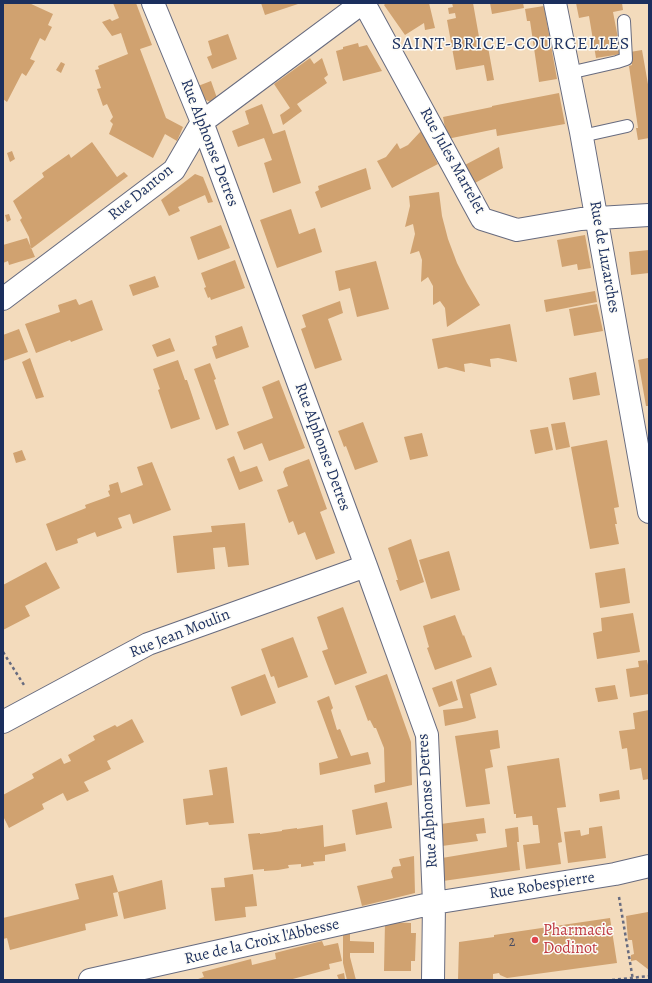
<!DOCTYPE html>
<style>
body{margin:0}
#map{position:relative;width:652px;height:983px;overflow:hidden;background:#f3dbbc;font-family:Alegreya,serif}
canvas{display:block}
.frame{position:absolute;inset:0;border:4px solid #1b2f5e;pointer-events:none}
</style>
<div id="map">
<canvas width="652" height="983"></canvas>
<div class="frame"></div>
</div>
<script>
const g = document.querySelector('canvas').getContext('2d');
g.lineJoin = 'round';
function fillPath(path, color) {
  g.fillStyle = color;
  g.fill(path, 'evenodd');
}
function toPath(rows) {
  const path = new Path2D();
  for (const r of rows) {
    path.moveTo(r[0], r[1]);
    for (let i = 2; i < r.length; i += 2) path.lineTo(r[i], r[i + 1]);
  }
  return path;
}
function trace(path, color, width, dash) {
  g.strokeStyle = color;
  g.lineWidth = width;
  g.lineCap = dash ? 'butt' : 'round';
  g.setLineDash(dash || []);
  g.stroke(path);
}
function write(font, color, halo, rows, align = 'center') {
  g.font = font + ' Alegreya,serif';
  g.lineWidth = 3;
  g.setLineDash([]);
  g.textBaseline = 'middle';
  g.strokeStyle = halo;
  g.fillStyle = color;
  for (const [text, x, y, turn = 0] of rows) {
    g.save();
    g.translate(x, y);
    g.rotate((+turn || 0) * Math.PI / 180);
    g.textAlign = isNaN(turn) ? turn : align;
    if (halo) g.strokeText(text, 0, 0);
    g.fillText(text, 0, 0);
    g.restore();
  }
}
fillPath(toPath([
 [4,3,29,3,53,14,48,25,52,27,45,41,40,38,30,59,35,61,26,76,22,73,7,102,3,99,3,4],
 [113,3,136,3,152,45,140,49,166,118,183,127,177,141,165,134,153,158,109,134,113,124,110,121,113,117,107,104,103,106,97,89,101,88,95,70,99,69,98,66,128,54,121,33,112,36,102,22,110,19,112,21,119,18],
 [261,3,301,3,265,15],
 [386,3,429,3,435,28,425,30,424,23,405,35,384,5],
 [452,3,473,3,481,48,488,47,494,80,487,81,484,65,456,70,447,20,456,18,455,13,449,14,448,8,453,7],
 [490,3,523,3,524,8,492,14],
 [576,3,622,3,623,10,613,12,621,54,596,58,589,16,579,18],
 [544,6,557,79,539,82,530,21,527,21,525,9],
 [228,34,237,59,212,69,207,57,212,55,208,41],
 [358,43,359,47,367,45,382,71,343,81,336,51,343,49,343,47],
 [642,50,649,90,649,138,638,140,636,128,638,128,629,66,632,65,630,52],
 [310,58,314,64,322,58,328,75,324,78,327,83,297,104,302,111,283,125,280,115,290,108,274,84],
 [61,62,65,64,61,73,56,70],
 [211,81,217,98,211,102,203,99,198,86],
 [559,93,565,124,497,136,496,129,447,139,443,117,492,107,492,106],
 [262,104,273,134,285,130,301,183,273,193,264,163,272,160,264,138,238,147,232,131,249,124,245,111],
 [421,131,438,164,392,188,377,161,386,157,397,143,400,149,408,145],
 [92,142,117,177,124,172,128,176,31,249,29,237,20,220,22,218,13,201,44,177,42,173,69,154,71,158],
 [499,147,503,168,473,184,463,166],
 [12,151,15,159,10,162,7,153],
 [366,168,371,189,321,208,315,192,319,190,318,186],
 [195,174,203,177,213,202,208,203,205,195,178,207,180,211,169,216,161,200],
 [439,192,442,216,448,239,457,263,467,283,480,305,447,327,445,308,440,301,433,305,433,286,428,277,421,282,422,260,419,251,410,254,415,234,413,224,405,227,410,206,409,196],
 [291,209,299,234,315,228,322,252,277,268,260,220],
 [9,214,11,220,7,222,5,215],
 [221,225,230,248,198,260,190,237],
 [585,235,591,268,578,270,577,264,562,267,557,240],
 [27,238,35,257,9,265,8,261,3,263,3,245],
 [649,250,649,273,631,275,629,252],
 [235,260,245,288,211,300,210,297,208,298,204,288,206,287,201,273],
 [376,261,389,309,357,317,350,288,339,291,335,271],
 [155,276,159,287,133,296,129,285],
 [595,291,597,302,546,312,544,300],
 [76,299,79,305,92,300,103,330,71,342,70,340,36,353,25,324,60,312,58,305],
 [340,301,343,313,328,319,342,360,315,369,301,329,306,327,302,315],
 [597,304,603,331,574,336,569,309],
 [510,324,517,362,498,358,490,359,491,367,471,363,464,364,465,372,446,367,438,369,432,339],
 [242,326,249,347,216,359,212,347,217,345,215,336],
 [19,329,28,352,3,361,3,335],
 [170,338,175,351,157,357,152,345],
 [30,358,44,397,36,399,22,362],
 [648,358,649,358,649,406,646,406,638,360],
 [178,360,185,380,187,380,200,419,171,429,158,390,160,389,153,369],
 [210,363,216,379,214,380,229,425,216,430,194,369],
 [596,372,600,395,573,400,569,378],
 [279,380,305,448,269,461,262,443,244,450,237,432,273,418,262,387],
 [363,422,378,462,355,470,346,446,344,447,338,431],
 [565,422,570,447,556,450,551,424],
 [548,427,553,450,535,454,530,430],
 [422,433,428,456,410,460,404,437],
 [607,440,619,507,614,508,617,524,615,524,619,544,590,549,571,447],
 [22,450,26,460,16,463,13,453],
 [234,456,240,472,257,466,263,481,239,490,227,459],
 [309,459,327,509,320,512,335,553,316,560,305,532,298,535,293,521,289,523,277,490,288,486,283,472,285,468],
 [152,462,171,510,133,524,130,514,118,518,122,528,97,537,95,532,77,539,78,543,56,551,46,524,86,508,85,505,110,496,108,491,110,490,109,485,118,482,121,493,143,485,137,467],
 [245,523,249,565,228,567,225,547,213,548,215,569,177,573,173,536,212,532,211,526],
 [411,539,424,582,400,591,396,580,398,580,388,548],
 [449,551,460,590,431,599,419,560],
 [46,562,60,588,25,606,30,616,3,630,3,585],
 [625,568,630,603,600,608,595,573],
 [343,607,367,673,335,685,322,651,328,649,317,617],
 [633,613,640,652,597,659,593,633,602,631,601,618],
 [455,615,463,636,464,635,472,657,435,670,427,648,429,647,423,626],
 [293,637,308,677,278,688,274,676,271,677,261,649],
 [647,660,648,665,649,665,649,694,630,697,626,669,639,667,638,661],
 [491,667,497,685,470,694,476,718,467,721,445,726,443,710,463,708,456,680],
 [265,674,276,703,241,716,231,687],
 [387,674,411,742,412,785,375,793,374,785,385,782,384,748,376,728,374,728,370,720,368,721,355,686],
 [452,681,458,700,439,707,432,688],
 [615,685,618,699,598,702,595,688],
 [329,696,333,708,331,710,337,730,340,729,351,756,368,752,371,764,320,775,319,763,338,758,317,701],
 [649,710,649,779,643,780,641,768,630,770,627,748,622,749,619,731,635,729,633,713],
 [132,719,144,742,107,761,111,769,84,782,89,791,67,801,63,793,42,804,44,809,9,828,3,816,3,795,34,778,32,774,61,758,64,764,71,761,68,755,95,740,93,736,115,725,117,727],
 [498,730,500,748,490,750,493,767,485,769,490,804,466,807,455,736],
 [559,758,566,807,557,808,562,842,558,843,561,864,526,869,523,845,540,843,538,825,533,825,532,816,516,818,516,814,514,814,507,766],
 [227,767,234,823,209,825,208,822,186,825,183,799,213,795,209,770],
 [619,790,620,799,600,802,599,794],
 [387,802,392,828,356,835,352,810],
 [484,818,486,833,476,834,478,841,442,846,441,824],
 [323,825,324,847,345,843,346,851,325,855,325,861,313,862,314,865,301,867,301,864,288,865,289,868,278,870,264,871,264,869,253,870,248,834,260,833,260,834,282,831,282,830,297,828,297,829],
 [602,826,606,858,568,863,564,832,580,830,581,836,589,834,589,828],
 [518,827,519,842,517,842,520,870,443,881,442,858,507,847,505,829],
 [414,856,415,893,362,906,357,886,393,878,391,871,393,867,401,866,399,859],
 [253,874,257,906,245,907,246,917,215,921,211,888,225,887,224,878],
 [113,875,118,892,113,893,118,916,85,924,86,930,10,950,7,938,3,939,3,918,79,899,75,884],
 [162,880,166,909,124,919,118,892],
 [648,912,649,915,649,970,636,960,631,961,631,955,634,954,632,940,628,940,626,916],
 [610,918,617,963,507,978,500,975,499,973,493,974,493,980,458,980,459,942,494,937,494,935],
 [385,922,411,923,411,933,416,933,415,961,411,961,411,971,384,971],
 [350,933,350,941,374,942,374,953,350,953,350,957,356,980,347,980,343,963,343,934],
 [322,941,324,946,338,943,342,961,329,964,330,969,289,980,195,980,204,977,202,972,251,959,252,965,276,959,275,953],
 [344,973,345,979,339,980,337,975]
]), '#d0a270');
const service = toPath([
 [569,73,617,62,626,59,624,21],
 [582,136,627,126]
]);
const minor = toPath([
 [153,3,202,122,366,566,427,735,434,903,433,980],
 [364,3,482,219,517,230,581,219,649,215],
 [555,3,581,132,649,512],
 [3,299,174,170,202,122,362,3],
 [3,722,148,644,366,566],
 [90,980,434,903,615,874,649,866]
]);
trace(service, '#676b7f', 14);
trace(minor, '#676b7f', 24);
trace(toPath([
 [3,652,24,685],
 [619,897,633,980],
 [612,980,649,976]
]), '#676b7f', 2.5, [3, 3]);
trace(service, '#fff', 12);
trace(minor, '#fff', 22);
for (const [x, y, r, color] of [
 [535,940,4,"#e0444e"]
]) {
  const dot = new Path2D();
  dot.arc(x, y, r, 0, 2 * Math.PI);
  g.fillStyle = color;
  g.fill(dot);
  trace(dot, '#fdfcf7', 1.5);
}
write('14px', '#484c62', null, [
 ["2",512,943]
]);
write('16px', '#1b2f5e', '#fdfcf7', [
 ["Rue Alphonse Detres",209,143,69],
 ["Rue Jules Martelet",452,161,61],
 ["Rue Danton",141,193,-39],
 ["Rue de Luzarches",604,257,80],
 ["Rue Alphonse Detres",322,447,70],
 ["Rue Jean Moulin",180,634,-22],
 ["Rue Alphonse Detres",428,801,-94],
 ["Rue Robespierre",542,886,-9],
 ["Rue de la Croix l'Abbesse",262,942,-13]
]);
write('16px', '#be3a42', '#fdfcf7', [
 ["Pharmacie",543,931],
 ["Dodinot",543,949]
], 'left');
g.letterSpacing = '1px';
write('18px', '#1b2f5e', '#fdfcf7', [
 ["SAINT-BRICE-COURCELLES",511,45]
]);
g.letterSpacing = '0px';
</script>
